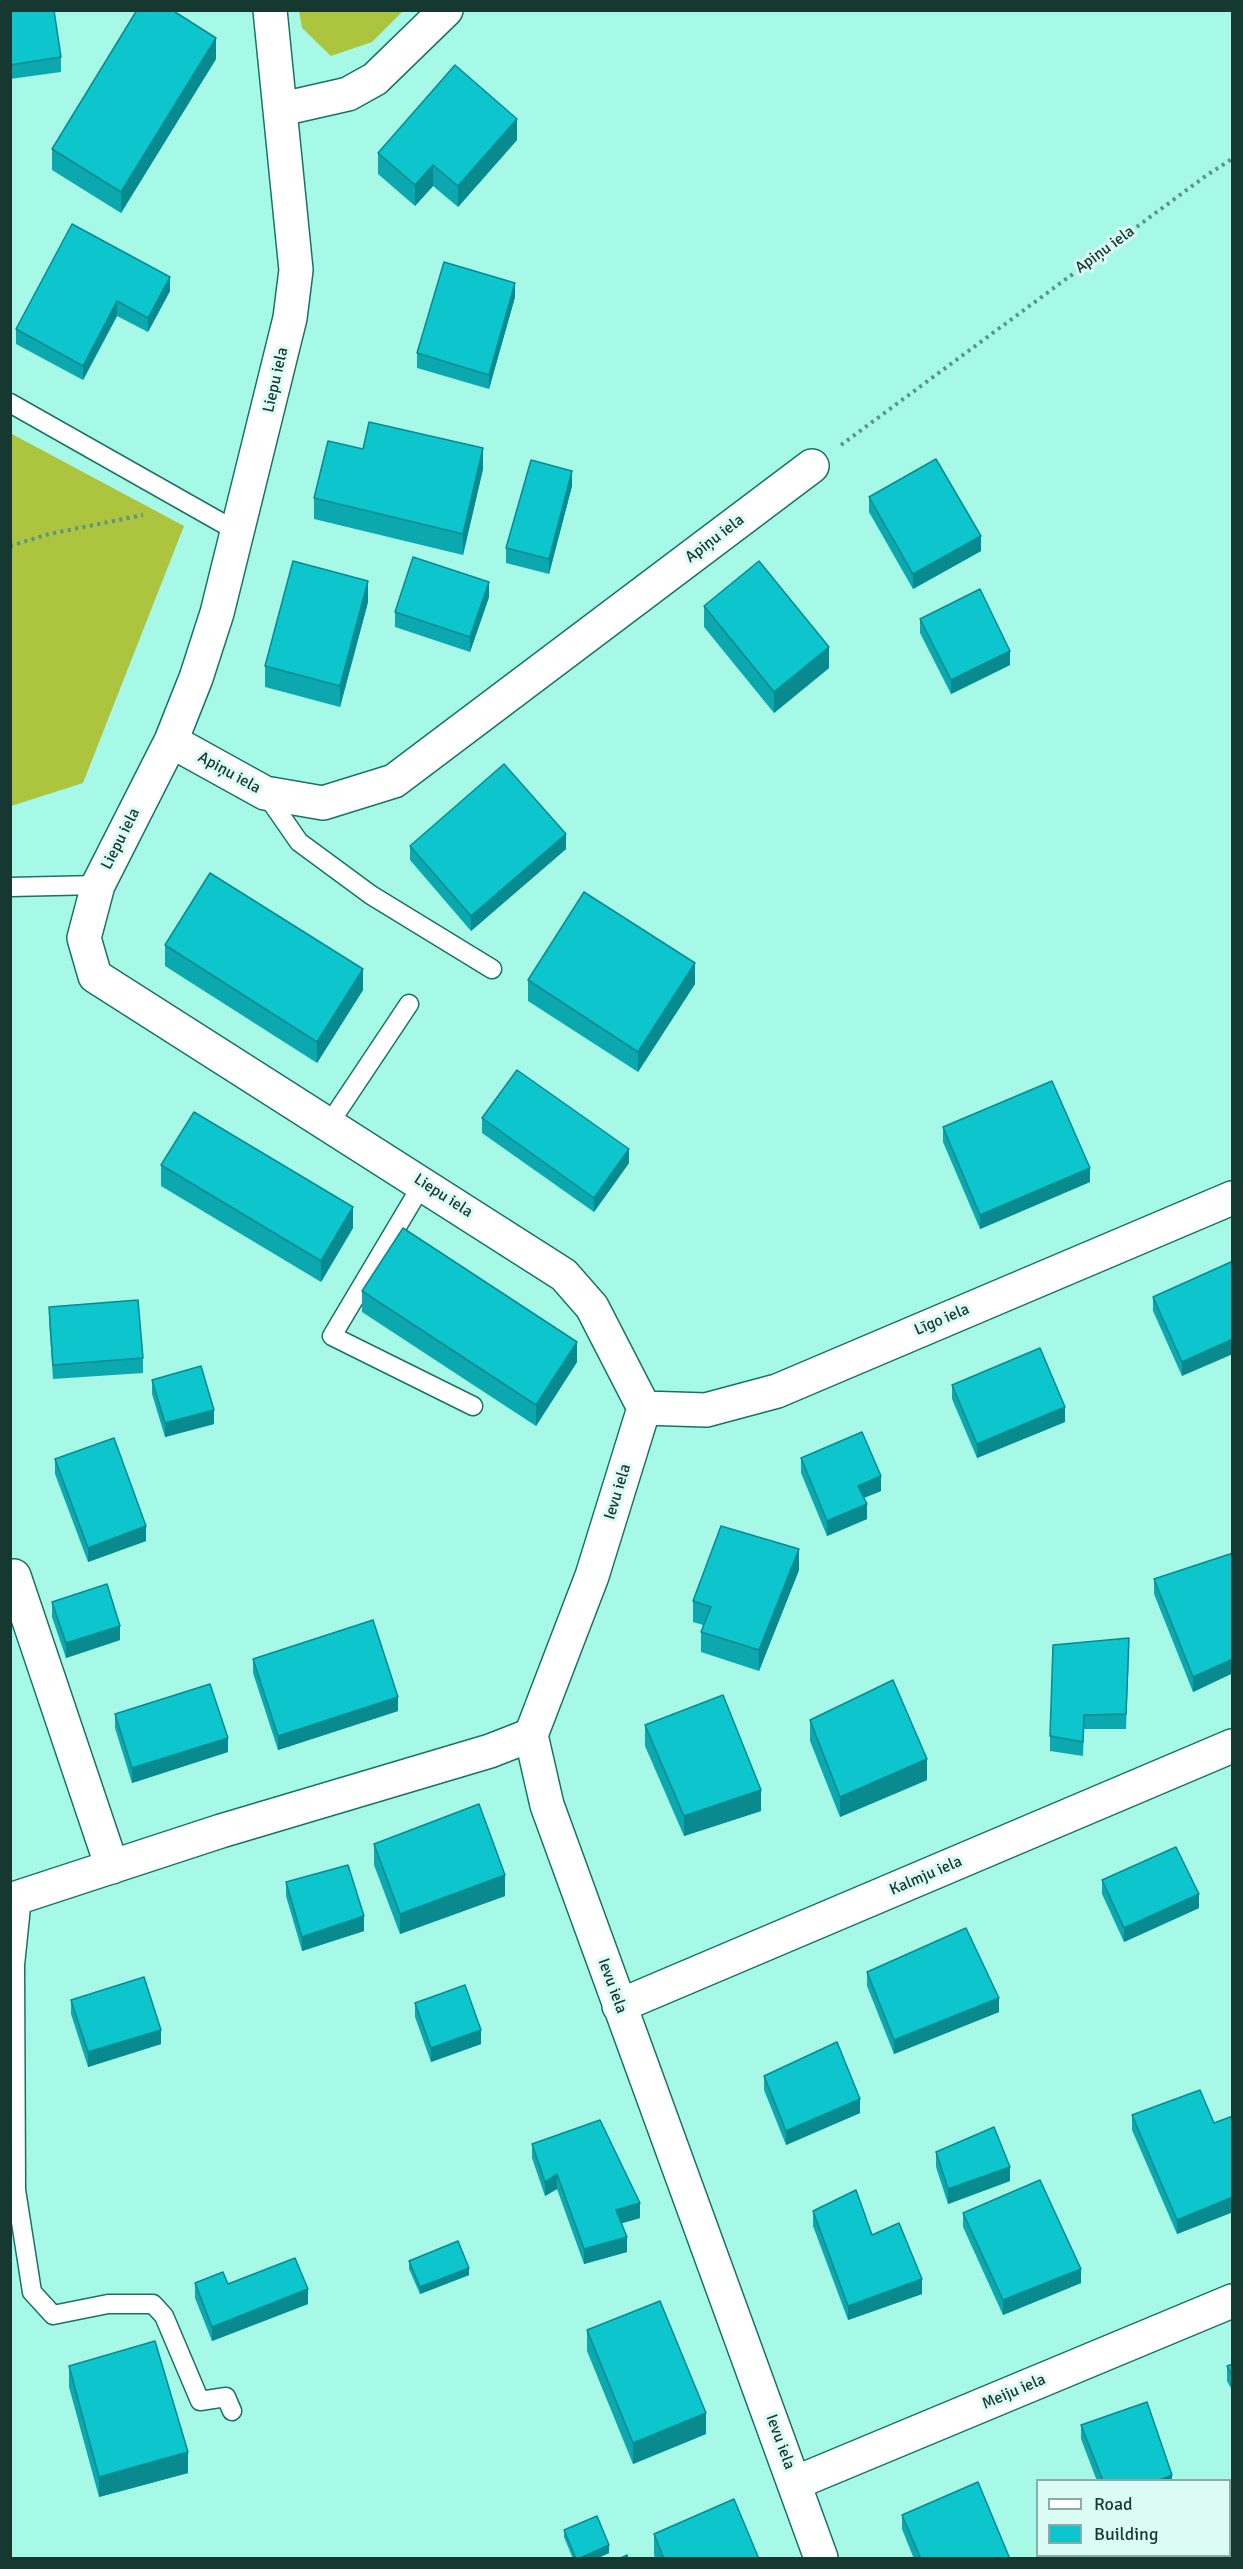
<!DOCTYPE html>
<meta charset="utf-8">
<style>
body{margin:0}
#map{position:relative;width:1243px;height:2569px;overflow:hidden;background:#a7f9e7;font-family:Signika,sans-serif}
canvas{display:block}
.frame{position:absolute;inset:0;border:12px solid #153831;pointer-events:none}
.legend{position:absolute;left:1036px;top:2479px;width:195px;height:78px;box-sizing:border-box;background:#dcfbf4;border:2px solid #8cada6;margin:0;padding:8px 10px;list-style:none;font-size:18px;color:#153831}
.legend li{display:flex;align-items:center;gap:12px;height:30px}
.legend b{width:30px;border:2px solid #8cada6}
</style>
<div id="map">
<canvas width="1243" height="2569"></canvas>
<div class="frame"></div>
<ul class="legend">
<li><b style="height:8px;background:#fff"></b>Road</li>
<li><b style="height:16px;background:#0dc5cc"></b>Building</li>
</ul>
</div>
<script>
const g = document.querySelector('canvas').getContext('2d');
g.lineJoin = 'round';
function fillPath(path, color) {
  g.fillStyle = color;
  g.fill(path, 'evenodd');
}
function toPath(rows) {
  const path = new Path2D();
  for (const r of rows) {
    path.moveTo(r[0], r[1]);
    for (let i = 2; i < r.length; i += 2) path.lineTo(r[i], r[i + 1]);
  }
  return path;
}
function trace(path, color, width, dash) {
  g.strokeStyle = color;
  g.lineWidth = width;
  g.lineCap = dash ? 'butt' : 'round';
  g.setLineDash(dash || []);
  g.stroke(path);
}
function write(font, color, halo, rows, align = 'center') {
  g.font = font + ' Signika,sans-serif';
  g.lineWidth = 6;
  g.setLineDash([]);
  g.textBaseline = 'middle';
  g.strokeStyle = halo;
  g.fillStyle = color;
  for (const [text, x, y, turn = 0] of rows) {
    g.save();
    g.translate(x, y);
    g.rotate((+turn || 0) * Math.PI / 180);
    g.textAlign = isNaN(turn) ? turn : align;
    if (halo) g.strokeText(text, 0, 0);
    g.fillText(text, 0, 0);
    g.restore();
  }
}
fillPath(toPath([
 [299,11,299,10,403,11,372,42,331,56,302,28],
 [10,433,184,526,83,783,11,806]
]), '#adc43f');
const service = toPath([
 [10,403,238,532],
 [265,793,299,842,371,895,492,969],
 [10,887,98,885],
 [329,1124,409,1004],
 [423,1183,332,1336,473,1406],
 [22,1897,15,1965,16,2190,32,2292,53,2315,108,2304,153,2304,164,2316,200,2401,226,2397,232,2411]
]);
const minor = toPath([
 [270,10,296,270,290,318,217,613,196,678,171,741,98,885,84,938,95,976,564,1275,592,1307,644,1408],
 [282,109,348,94,375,79,446,10],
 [171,741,265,793,323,803,394,781,812,466],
 [644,1408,592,1576,531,1735,547,1805,821,2558],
 [644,1408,706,1410,777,1391,1232,1198],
 [14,1576,112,1867],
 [10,1900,221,1831,490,1751,531,1735],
 [619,2006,1232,1746],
 [795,2483,1232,2301]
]);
trace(service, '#197364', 21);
trace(minor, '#197364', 36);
trace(toPath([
 [841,445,1207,175,1232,159],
 [10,546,49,534,143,515]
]), '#5b9488', 4, [3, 4.5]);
trace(service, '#fff', 18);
trace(minor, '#fff', 33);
fillPath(toPath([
 [10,10,61,57,61,72,10,79],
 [216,59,121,213,52,170,52,149],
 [517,140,458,207,433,186,415,206,378,174,378,153],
 [72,224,170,291,148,332,117,316,83,380,16,344,16,329],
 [515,297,489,389,417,368,417,353],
 [363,449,483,469,463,555,314,519,314,498],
 [572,486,549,574,506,563,506,548],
 [869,497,981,551,913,589,869,512],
 [489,597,470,652,395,627,395,612],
 [368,602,340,707,265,687,265,666],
 [704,606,829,668,774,713,704,627],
 [920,619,1010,665,951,694,920,633],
 [410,846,566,849,471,931,410,860],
 [165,945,363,990,317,1063,165,966],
 [528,980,695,984,638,1072,528,1001],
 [482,1118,629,1163,594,1212,482,1133],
 [943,1127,1090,1182,980,1229,943,1142],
 [161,1165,353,1228,321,1282,161,1186],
 [1233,1261,1182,1376,1153,1311,1153,1297],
 [362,1291,577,1362,536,1426,362,1312],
 [49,1307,143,1358,143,1373,53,1379,49,1321],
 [152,1380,214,1424,165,1437,152,1394],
 [952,1385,1065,1422,977,1458,952,1399],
 [801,1458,881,1491,864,1498,867,1519,827,1536,801,1473],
 [55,1459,146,1541,88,1562,55,1474],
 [1233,1553,1233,1673,1193,1692,1154,1594,1154,1579],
 [799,1570,759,1671,701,1652,701,1632,703,1625,693,1622,693,1601],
 [52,1602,120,1640,66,1658,52,1617],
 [1129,1652,1126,1729,1084,1729,1083,1756,1050,1751,1050,1736],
 [253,1659,398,1711,278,1750,253,1673],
 [115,1714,228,1752,132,1783,115,1728],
 [810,1720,927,1780,840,1817,810,1741],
 [645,1725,761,1811,684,1836,645,1746],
 [374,1844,505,1896,400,1934,374,1865],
 [1102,1880,1199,1908,1124,1942,1102,1894],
 [286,1882,364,1931,302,1951,286,1896],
 [867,1972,999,2012,894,2054,867,1986],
 [71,2000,161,2044,88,2067,71,2014],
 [415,2003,481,2044,431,2062,415,2017],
 [764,2076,860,2113,786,2145,764,2090],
 [1132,2115,1214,2123,1233,2116,1233,2212,1177,2234,1132,2130],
 [532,2144,640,2218,622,2223,627,2252,584,2264,557,2189,545,2196,532,2158],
 [936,2152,1010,2181,948,2204,936,2167],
 [813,2211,872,2235,922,2294,848,2320,813,2226],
 [963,2213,1081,2283,1003,2315,963,2227],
 [409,2261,469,2275,420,2294,409,2269],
 [195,2283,228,2284,308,2304,212,2341,195,2298],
 [587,2330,706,2434,633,2464,587,2351],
 [1233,2364,1233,2392,1227,2381,1227,2366],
 [69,2366,188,2473,99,2497,69,2387],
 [1081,2425,1172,2481,1097,2481,1081,2439],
 [902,2515,1010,2559,914,2559,902,2529],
 [564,2530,609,2553,596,2559,573,2559,564,2537],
 [654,2534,759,2559,655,2559,654,2554]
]), '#0ba9af');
fillPath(toPath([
 [216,38,216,59,121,213,121,192],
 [517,119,517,140,458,207,458,186],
 [433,165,433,186,415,206,415,185],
 [170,277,170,291,148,332,148,318],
 [515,283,515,297,489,389,489,375],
 [117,301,117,316,83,380,83,366],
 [483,448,483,469,463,555,463,534],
 [572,471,572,486,549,574,549,559],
 [981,536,981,551,913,589,913,574],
 [368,581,368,602,340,707,340,686],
 [489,582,489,597,470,652,470,637],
 [829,647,829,668,774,713,774,692],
 [1010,651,1010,665,951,694,951,680],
 [566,834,566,849,471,931,471,916],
 [695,963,695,984,638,1072,638,1052],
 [363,969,363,990,317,1063,317,1042],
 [629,1149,629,1163,594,1212,594,1198],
 [1090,1168,1090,1182,980,1229,980,1215],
 [353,1207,353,1228,321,1282,321,1261],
 [1233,1339,1233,1354,1182,1376,1182,1362],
 [577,1342,577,1362,536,1426,536,1405],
 [1065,1407,1065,1422,977,1458,977,1444],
 [214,1410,214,1424,165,1437,165,1423],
 [881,1476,881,1491,858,1500,858,1486],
 [867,1504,867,1519,827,1536,827,1521],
 [146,1526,146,1541,88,1562,88,1548],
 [799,1549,799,1570,759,1671,759,1650],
 [120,1626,120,1640,66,1658,66,1643],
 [1233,1659,1233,1673,1193,1692,1193,1677],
 [398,1697,398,1711,278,1750,278,1736],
 [228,1738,228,1752,132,1783,132,1768],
 [927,1759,927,1780,840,1817,840,1797],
 [761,1790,761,1811,684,1836,684,1816],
 [505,1875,505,1896,400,1934,400,1914],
 [1199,1894,1199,1908,1124,1942,1124,1928],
 [364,1916,364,1931,302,1951,302,1937],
 [999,1998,999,2012,894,2054,894,2040],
 [161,2030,161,2044,88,2067,88,2052],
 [481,2030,481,2044,431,2062,431,2048],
 [860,2099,860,2113,786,2145,786,2131],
 [1010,2167,1010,2181,948,2204,948,2189],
 [557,2174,557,2189,545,2196,545,2182],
 [1233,2197,1233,2212,1177,2234,1177,2220],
 [640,2203,640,2218,616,2225,616,2210],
 [627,2237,627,2252,584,2264,584,2249],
 [469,2268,469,2275,420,2294,420,2287],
 [1081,2269,1081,2283,1003,2315,1003,2300],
 [922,2279,922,2294,848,2320,848,2306],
 [308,2289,308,2304,212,2341,212,2327],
 [706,2413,706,2434,633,2464,633,2443],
 [188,2452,188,2473,99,2497,99,2477],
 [1172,2475,1172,2481,1157,2481],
 [609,2545,609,2553,596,2559,578,2559]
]), '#098a8f');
const building = toPath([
 [10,10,54,10,61,57,10,65,10,10],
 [137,10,172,10,216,38,121,192,52,149,137,10],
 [455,65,517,119,458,186,433,165,415,185,378,153,455,65],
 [72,224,170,277,148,318,117,301,83,366,16,329,72,224],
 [444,262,515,283,489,375,417,353,444,262],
 [369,422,483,448,463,534,314,498,328,441,363,449,369,422],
 [936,459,981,536,913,574,869,497,936,459],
 [531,460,572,471,549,559,506,548,531,460],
 [413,557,489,582,470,637,395,612,413,557],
 [293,561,368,581,340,686,265,666,293,561],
 [759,561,829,647,774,692,704,606,759,561],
 [980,589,1010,651,951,680,920,619,980,589],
 [504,764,566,834,471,916,410,846,504,764],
 [210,873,363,969,317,1042,165,945,210,873],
 [584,892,695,963,638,1052,528,980,584,892],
 [517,1070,629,1149,594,1198,482,1118,517,1070],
 [1052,1081,1090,1168,980,1215,943,1127,1052,1081],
 [194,1112,353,1207,321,1261,161,1165,194,1112],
 [403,1228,577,1342,536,1405,362,1291,403,1228],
 [1233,1261,1233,1339,1182,1362,1153,1297,1233,1261],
 [138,1300,143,1358,53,1365,49,1307,138,1300],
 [1040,1348,1065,1407,977,1444,952,1385,1040,1348],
 [201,1366,214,1410,165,1423,152,1380,201,1366],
 [862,1432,881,1476,858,1486,867,1504,827,1521,801,1458,862,1432],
 [114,1438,146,1526,88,1548,55,1459,114,1438],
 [721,1526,799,1549,759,1650,701,1632,711,1607,693,1601,721,1526],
 [1233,1553,1233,1659,1193,1677,1154,1579,1233,1553],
 [107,1584,120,1626,66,1643,52,1602,107,1584],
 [373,1620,398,1697,278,1736,253,1659,373,1620],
 [1129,1638,1126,1714,1084,1715,1083,1742,1050,1736,1053,1645,1129,1638],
 [893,1680,927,1759,840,1797,810,1720,893,1680],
 [210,1684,228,1738,132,1768,115,1714,210,1684],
 [723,1695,761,1790,684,1816,645,1725,723,1695],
 [479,1804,505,1875,400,1914,374,1844,479,1804],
 [1176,1847,1199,1894,1124,1928,1102,1880,1176,1847],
 [348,1865,364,1916,302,1937,286,1882,348,1865],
 [966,1928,999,1998,894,2040,867,1972,966,1928],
 [144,1977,161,2030,88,2052,71,2000,144,1977],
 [465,1985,481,2030,431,2048,415,2003,465,1985],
 [837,2042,860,2099,786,2131,764,2076,837,2042],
 [1200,2090,1214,2123,1233,2116,1233,2197,1177,2220,1132,2115,1200,2090],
 [600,2120,640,2203,616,2210,627,2237,584,2249,557,2174,545,2182,532,2144,600,2120],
 [994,2127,1010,2167,948,2189,936,2152,994,2127],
 [1040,2180,1081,2269,1003,2300,963,2213,1040,2180],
 [856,2190,872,2235,899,2223,922,2279,848,2306,813,2211,856,2190],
 [458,2241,469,2268,420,2287,409,2261,458,2241],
 [295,2258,308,2289,212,2327,195,2283,223,2272,228,2284,295,2258],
 [660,2301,706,2413,633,2443,587,2330,660,2301],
 [155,2341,188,2452,99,2477,69,2366,155,2341],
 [1233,2364,1233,2377,1227,2366,1233,2364],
 [1147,2402,1172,2475,1157,2481,1103,2481,1081,2425,1147,2402],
 [978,2482,1010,2559,921,2559,902,2515,978,2482],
 [734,2499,759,2559,664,2559,654,2534,734,2499],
 [597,2516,609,2545,578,2559,576,2559,564,2530,597,2516],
 [627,2555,628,2559,619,2559,627,2555]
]);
fillPath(building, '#0dc5cc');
trace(building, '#098a8f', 1.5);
write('16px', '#153831', '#dcfbf4', [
 ["Apiņu iela",1105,250,-36],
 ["Liepu iela",276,380,-77],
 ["Apiņu iela",715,539,-37],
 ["Apiņu iela",229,773,29],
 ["Liepu iela",121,839,-63],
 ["Liepu iela",443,1196,33],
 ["Līgo iela",942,1320,-23],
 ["Ievu iela",618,1492,-73],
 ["Kalmju iela",926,1876,-23],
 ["Ievu iela",612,1986,70],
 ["Meiju iela",1014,2392,-23],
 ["Ievu iela",780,2442,70]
]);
</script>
